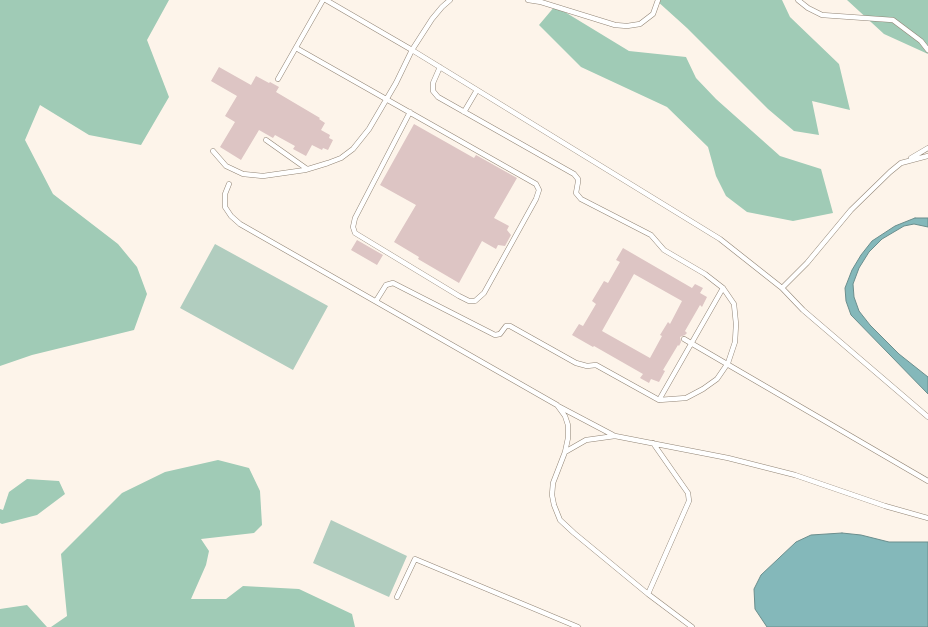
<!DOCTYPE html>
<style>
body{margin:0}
canvas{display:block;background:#fdf4ea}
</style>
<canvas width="928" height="627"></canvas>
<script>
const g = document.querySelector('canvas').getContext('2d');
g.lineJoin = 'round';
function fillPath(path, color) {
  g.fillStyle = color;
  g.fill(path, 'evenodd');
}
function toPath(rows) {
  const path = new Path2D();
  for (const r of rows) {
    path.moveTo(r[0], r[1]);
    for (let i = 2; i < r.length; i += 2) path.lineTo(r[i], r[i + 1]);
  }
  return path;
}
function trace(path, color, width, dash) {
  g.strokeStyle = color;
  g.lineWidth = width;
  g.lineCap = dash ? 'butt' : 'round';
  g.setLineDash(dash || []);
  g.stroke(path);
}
fillPath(toPath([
 [215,244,328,306,293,370,180,308],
 [331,520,407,556,389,597,313,563]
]), '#b1cdbf');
fillPath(toPath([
 [0,0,169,0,147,40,169,97,141,145,89,135,40,105,25,140,53,194,118,244,137,267,147,294,134,330,32,355,0,366],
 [656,0,782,0,790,17,839,64,850,110,812,101,819,135,794,131,768,109,687,28],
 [847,0,928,0,928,54,884,34],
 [555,6,629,51,686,57,696,78,716,99,780,156,821,169,833,213,793,221,747,212,726,196,716,176,708,147,667,107,581,67,539,25],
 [218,460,249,468,260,491,262,525,254,533,201,539,209,551,206,565,191,599,226,599,243,586,299,589,352,614,355,627,51,627,67,616,61,554,122,493,165,472],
 [27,479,59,481,65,494,37,515,2,524,0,523,0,509,3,510,9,492],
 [27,605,47,627,0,627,0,609]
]), '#a0cbb6');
const water = toPath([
 [915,218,928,218,928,227,914,224,904,226,882,239,869,252,859,268,853,284,854,297,859,311,870,325,899,354,928,377,928,394,851,315,846,301,845,288,852,270,861,255,872,241,895,226,915,218],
 [842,533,861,535,889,542,928,542,928,627,767,627,755,609,754,589,761,575,796,542,811,535,842,533]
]);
fillPath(water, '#84b8ba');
trace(water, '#6b8e8d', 1);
fillPath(toPath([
 [219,67,251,85,256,76,269,83,270,82,279,87,276,92,320,118,319,119,325,123,321,130,330,135,329,138,333,140,328,150,323,148,322,150,312,145,306,156,293,149,295,146,275,135,273,138,259,130,241,160,220,147,235,122,225,116,237,96,211,81],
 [414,124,474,158,476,155,517,178,494,218,509,226,507,230,511,235,505,246,498,245,496,249,482,241,459,283,418,259,419,257,394,242,416,205,380,185],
 [357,240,383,255,377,265,351,250],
 [623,248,692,288,695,284,703,288,700,293,707,297,702,307,700,305,685,331,687,333,685,335,680,337,681,342,679,346,678,345,663,370,665,371,659,382,651,379,649,383,640,378,643,374,594,346,593,347,572,335,579,324,583,326,596,304,592,301,604,281,608,283,620,262,616,260],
 [634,274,682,301,670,324,668,322,660,335,662,336,650,358,602,331]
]), '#ddc5c4');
const service = toPath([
 [326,0,412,50,720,239,782,288,803,310,928,417],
 [528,0,541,2,615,25,627,26,640,24,653,14,658,0],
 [798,0,808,8,822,15,893,20,921,41,928,50],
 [296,48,536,184,539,190,536,199,484,293,475,301,469,301,459,296,355,233,353,227,355,218,410,112],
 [278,79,323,0],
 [464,112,477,90],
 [266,140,307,169],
 [213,151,226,166,243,174,263,176,305,170,328,163,341,158,353,149,369,129,396,83,412,50,432,19,442,7,450,0],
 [911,158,928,148],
 [229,184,225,194,225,207,231,216,240,224,557,405,565,416,568,425,568,438,565,452,553,483,552,495,554,505,560,520,574,533,648,594,692,627],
 [782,288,807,263,851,210,890,172,901,163,928,156],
 [376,301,386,285,393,283,495,335,500,334,506,326,510,326,576,363,587,366,596,365,659,400,686,398,703,389,717,379,728,363,735,342,736,324,734,304,723,288,705,274,664,250,651,235,581,199,576,193,578,182,578,179,574,174,438,97,433,91,433,83,440,67],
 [684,339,928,481],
 [659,400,723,288],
 [558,406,613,435],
 [565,452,586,440,615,436,728,458,795,475,885,506,928,518],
 [648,594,689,501,688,493,653,443],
 [397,597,415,559,578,627]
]);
trace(service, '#928576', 5.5);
trace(service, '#fff', 4.5);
</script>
